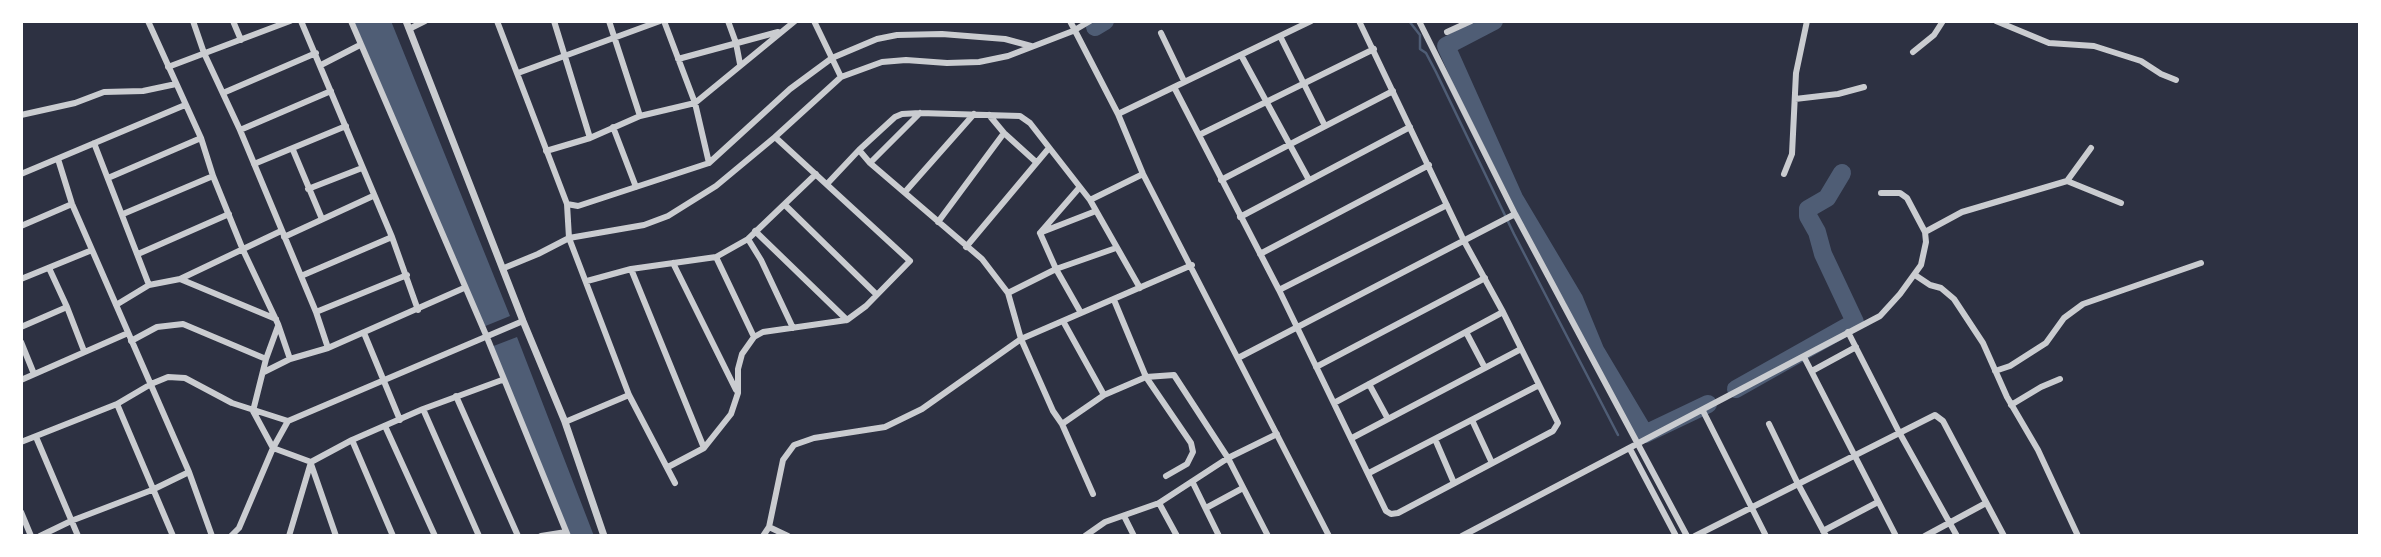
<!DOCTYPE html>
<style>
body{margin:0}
#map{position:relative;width:2381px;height:557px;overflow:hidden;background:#2d3142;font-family:"Archivo Narrow",sans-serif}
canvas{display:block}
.frame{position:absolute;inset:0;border:23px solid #fff;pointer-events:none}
</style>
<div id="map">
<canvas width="2381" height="557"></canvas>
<div class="frame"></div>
</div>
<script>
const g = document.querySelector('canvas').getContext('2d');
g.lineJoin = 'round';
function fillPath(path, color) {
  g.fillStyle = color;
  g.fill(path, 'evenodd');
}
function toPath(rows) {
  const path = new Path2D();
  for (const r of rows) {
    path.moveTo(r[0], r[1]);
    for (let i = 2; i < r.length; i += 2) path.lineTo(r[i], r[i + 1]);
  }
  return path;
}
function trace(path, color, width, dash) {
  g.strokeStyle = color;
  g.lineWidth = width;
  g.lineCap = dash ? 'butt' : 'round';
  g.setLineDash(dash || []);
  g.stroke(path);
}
fillPath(toPath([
 [354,21,391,21,510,316,483,327],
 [517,337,594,536,569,536,491,347]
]), '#4f5d75');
trace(toPath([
 [1409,21,1420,35,1420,49,1426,53,1436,72,1514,234,1618,435]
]), '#4f5d75', 2.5);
trace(toPath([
 [1494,21,1446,46,1514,198,1574,299,1595,350,1645,434,1708,404],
 [1095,27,1105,21],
 [1736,389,1855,322,1823,254,1817,232,1808,216,1808,209,1827,198,1842,173]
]), '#4f5d75', 18);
trace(toPath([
 [148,21,201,138,213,176,243,250,278,324,290,359],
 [193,21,204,53,240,130,316,312,328,348],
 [233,21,241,40],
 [301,21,392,237,418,310],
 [351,21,486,335,568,536],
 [497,21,567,204,569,238,629,395,675,483],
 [554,21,590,138],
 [609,21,640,116],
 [664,21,695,103,709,163],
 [728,21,736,43,740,64],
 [814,21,841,77],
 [1070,21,1118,114,1143,174,1329,536],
 [1419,21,1515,214,1687,536],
 [1996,21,2049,43,2094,46,2141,61,2161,74,2176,80],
 [409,29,425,21],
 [1447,32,1471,21],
 [1161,33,1184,81],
 [1280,36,1325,126],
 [1913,52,1934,35,1943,21],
 [1241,55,1309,180],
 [678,59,778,32],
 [321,65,360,45],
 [168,67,290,21],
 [518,73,660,21],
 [1174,87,1279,290,1386,511,1391,514,1398,513,1553,431,1558,423,1503,312,1464,241,1359,21],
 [223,93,316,53],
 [1795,99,1838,94,1864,87],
 [1118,114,1311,21],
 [21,115,75,103,104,92,143,91,176,84],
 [989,115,1004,133,1036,162],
 [613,127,636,187],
 [240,130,331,91],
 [1199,135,1374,49],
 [94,143,149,285],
 [293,150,322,219],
 [859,150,870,163,982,259,1008,293,1021,339,1053,411,1062,424,1104,395,1146,377,1174,375,1228,458,1268,536],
 [546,151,590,138,640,116,695,103,795,21],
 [58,159,72,204,189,472,212,536],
 [870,163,920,113],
 [254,164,346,126],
 [21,174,185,105],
 [1784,174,1792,154,1796,73,1807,21],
 [108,178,201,138],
 [1221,180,1393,91],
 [2067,181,2121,203],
 [827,184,859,150,895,117,902,114,920,113,1020,116,1030,123,1090,200,1140,288],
 [308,189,362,168],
 [905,192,974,114],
 [1090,200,1143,174],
 [567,204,578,206,709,163,790,89,832,58,877,39,897,35,942,34,1005,39,1031,46],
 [785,205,876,294],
 [123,214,213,176],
 [1240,217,1410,127],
 [938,222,1004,133],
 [21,226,72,204],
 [755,231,847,320],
 [1042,232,1096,211],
 [1925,232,1962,212,2067,181,2091,148],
 [1040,233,1056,269,1081,313],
 [1040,233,1079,188],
 [284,237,373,196],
 [748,239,761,260,793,328],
 [966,247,1049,148],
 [138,254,229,214],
 [1260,254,1429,165],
 [716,257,754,337],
 [673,263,736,390],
 [49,268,67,307,84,351],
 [504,268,538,254,569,238,644,225,668,216,716,186,775,137,841,77,882,62,906,60,947,63,979,62,1008,56,1073,31,1090,21],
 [631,269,704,448],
 [1915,275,1930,285,1941,288,1954,299,1983,343,2007,397,2038,450,2078,536],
 [301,276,392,237],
 [21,279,92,250],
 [180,279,276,319],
 [587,281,631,269,716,257,748,239,816,174],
 [1279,290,1447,205],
 [1008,293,1056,269,1116,248],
 [1114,300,1146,377,1191,443,1193,452,1187,464,1166,476],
 [116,305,149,285,180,279,281,231],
 [316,312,407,275],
 [1063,321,1104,395],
 [278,326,266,359,253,411,273,448,311,462],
 [21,327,67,307],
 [1466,332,1485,368],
 [1848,332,1899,432,1957,536],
 [364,333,400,420],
 [131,341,157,327,183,324,266,359],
 [21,342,34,374],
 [1804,357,1896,536],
 [1238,358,1515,214],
 [1316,367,1485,278],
 [1812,371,1856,347],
 [1995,371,2010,366,2046,343,2064,318,2083,304,2201,263],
 [264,372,290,359,328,348,464,288],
 [21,380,128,333],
 [1369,384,1388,419],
 [456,396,518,536],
 [1334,403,1503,312],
 [117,404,173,536],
 [2011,405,2041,387,2060,379],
 [423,409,479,536],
 [1703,411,1766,536],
 [1472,420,1492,463],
 [565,422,629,395],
 [1062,424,1093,494],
 [1769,424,1798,484,1826,536],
 [385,426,435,536],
 [36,437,78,536],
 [1352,438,1521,349],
 [1435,439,1454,483],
 [352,440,393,536],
 [21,442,117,404,151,384,168,377,185,378,232,403,288,421],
 [1630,449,1676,536],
 [311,464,336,536],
 [668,467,704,448,731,414,738,393,738,369,742,354,754,337,763,332,847,320,866,306,910,261,775,137],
 [1369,473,1539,385],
 [1193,483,1219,536],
 [1159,503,1177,536],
 [1206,508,1243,488],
 [21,512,31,536],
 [1124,516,1134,536],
 [769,527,788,536],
 [1823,531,1878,502],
 [40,536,71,521,152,490,189,472],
 [231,536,239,528,273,448,288,421,523,321],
 [289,536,311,462,352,440,423,409,502,380],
 [541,536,566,532],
 [763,536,769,527,783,460,794,445,814,438,885,427,922,409,1021,339,1192,265],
 [1085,536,1105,522,1159,503,1228,458,1277,434],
 [1462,536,1880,316,1900,294,1921,265,1926,242,1925,232,1907,198,1900,193,1881,193],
 [1695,536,1935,415,1943,421,2004,536],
 [1925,536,1986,503]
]), '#caccd0', 6);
trace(toPath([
 [406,21,523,321,565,422,604,536]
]), '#caccd0', 7);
</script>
